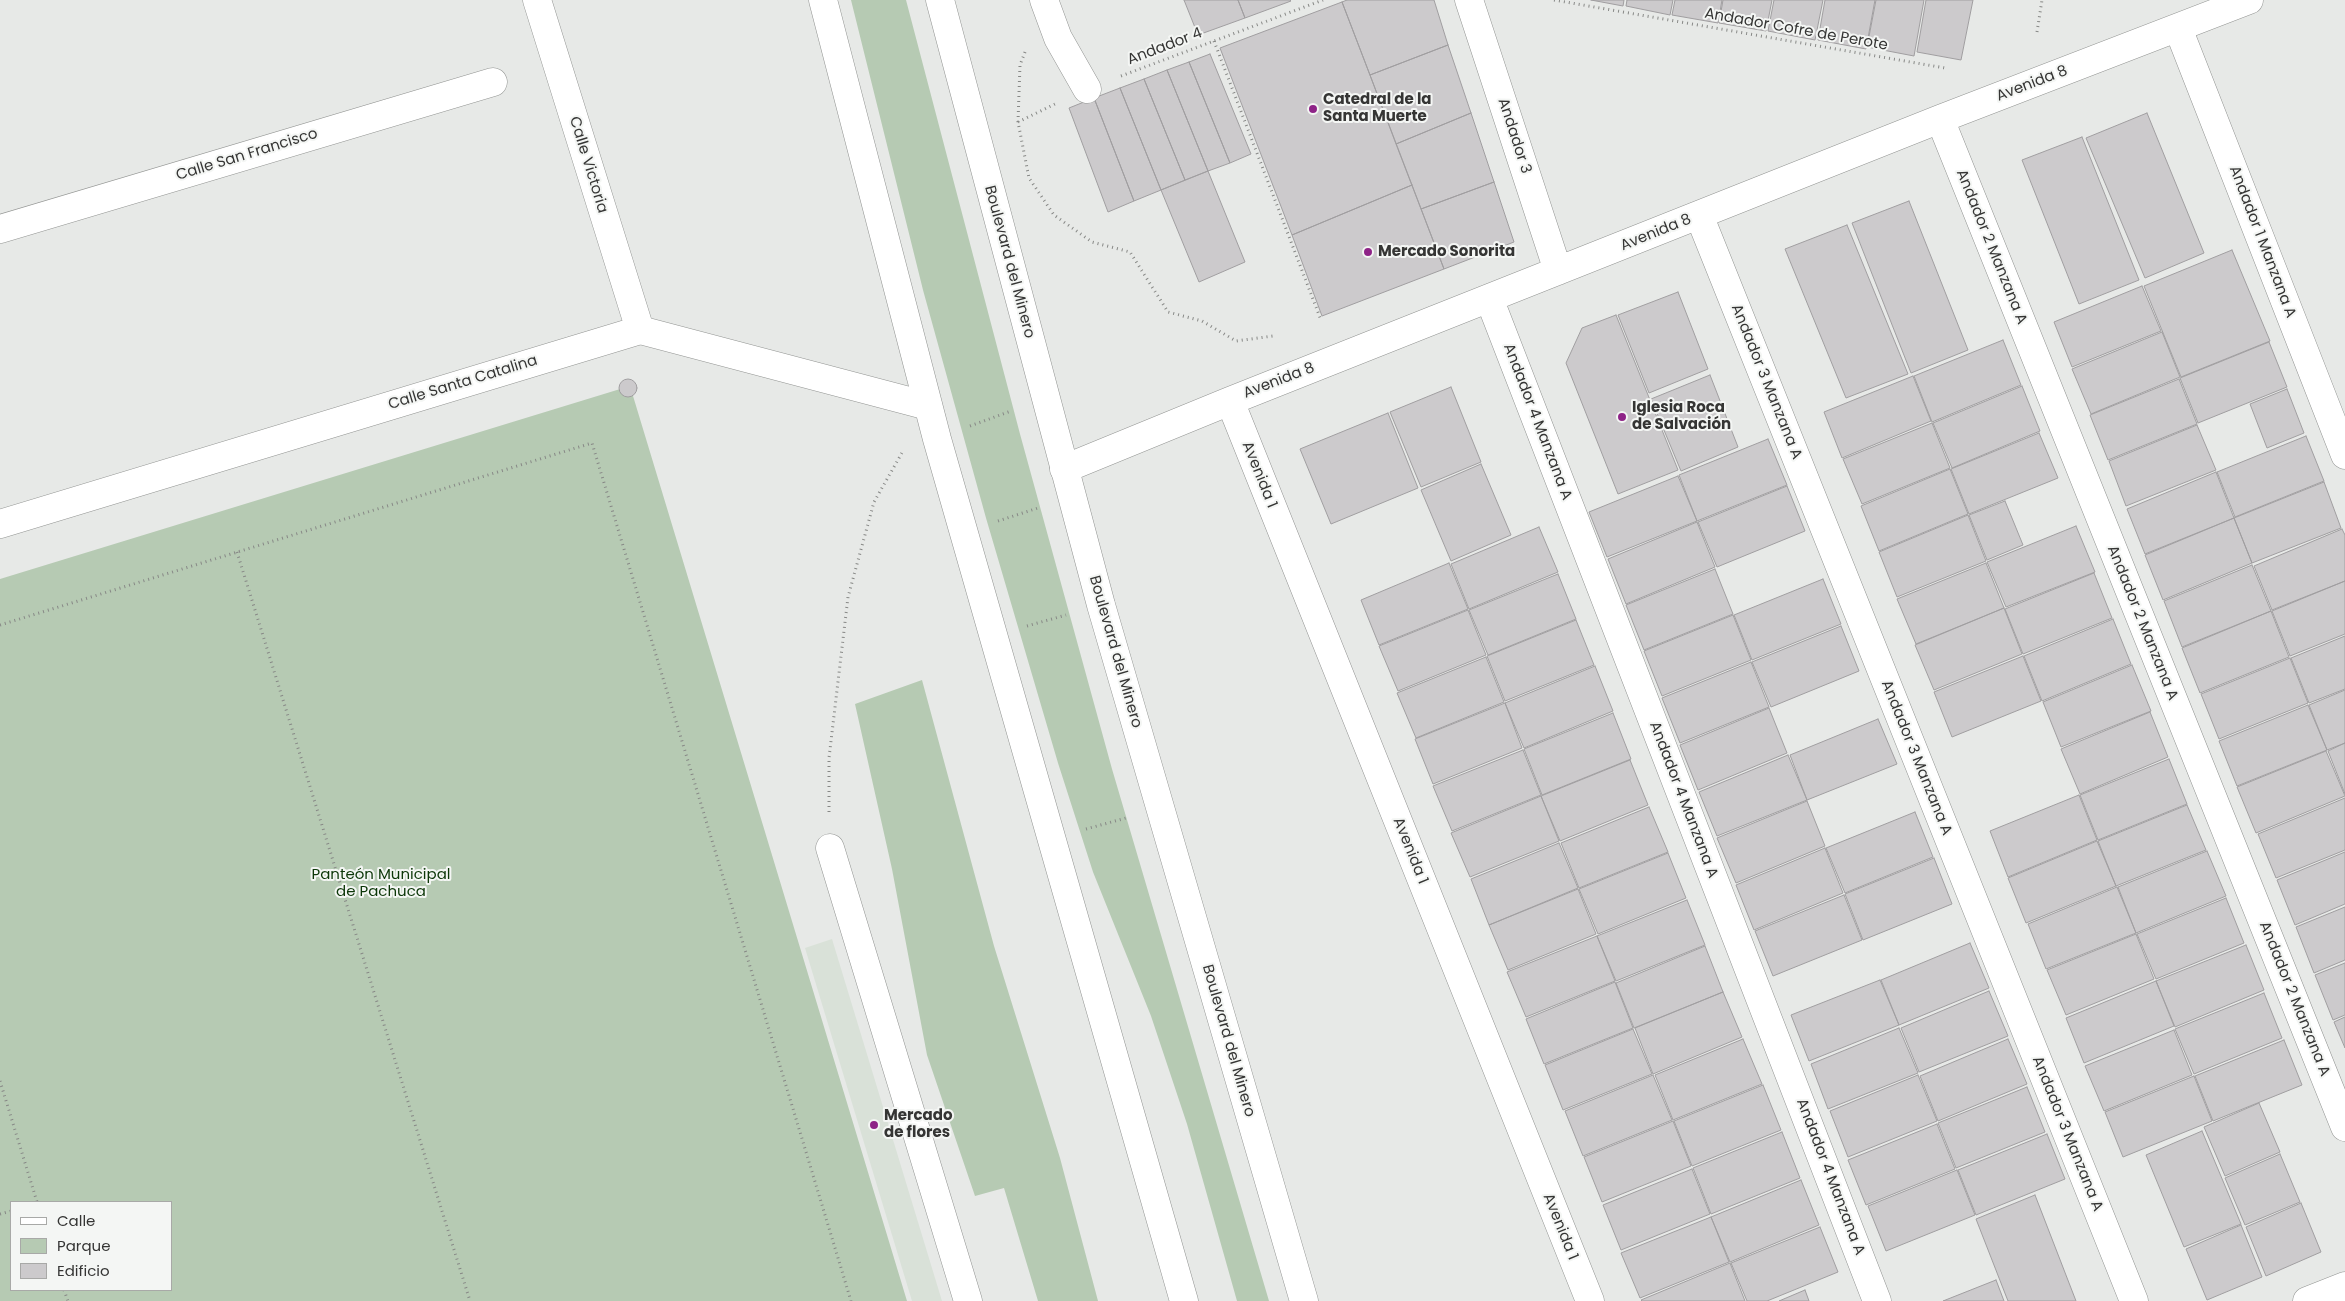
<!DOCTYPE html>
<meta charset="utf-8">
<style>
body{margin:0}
#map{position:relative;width:2345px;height:1301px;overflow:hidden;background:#e7e9e7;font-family:Poppins,sans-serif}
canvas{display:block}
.legend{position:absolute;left:10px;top:1201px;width:162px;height:90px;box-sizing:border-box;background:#f4f6f4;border:1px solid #a8a9a7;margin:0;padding:6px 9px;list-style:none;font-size:15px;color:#353534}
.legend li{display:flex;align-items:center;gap:10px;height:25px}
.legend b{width:25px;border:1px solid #a8a9a7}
</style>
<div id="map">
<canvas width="2345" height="1301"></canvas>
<ul class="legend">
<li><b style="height:6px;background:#fff"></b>Calle</li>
<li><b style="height:14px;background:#b6cab3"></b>Parque</li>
<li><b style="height:14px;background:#cccacc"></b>Edificio</li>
</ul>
</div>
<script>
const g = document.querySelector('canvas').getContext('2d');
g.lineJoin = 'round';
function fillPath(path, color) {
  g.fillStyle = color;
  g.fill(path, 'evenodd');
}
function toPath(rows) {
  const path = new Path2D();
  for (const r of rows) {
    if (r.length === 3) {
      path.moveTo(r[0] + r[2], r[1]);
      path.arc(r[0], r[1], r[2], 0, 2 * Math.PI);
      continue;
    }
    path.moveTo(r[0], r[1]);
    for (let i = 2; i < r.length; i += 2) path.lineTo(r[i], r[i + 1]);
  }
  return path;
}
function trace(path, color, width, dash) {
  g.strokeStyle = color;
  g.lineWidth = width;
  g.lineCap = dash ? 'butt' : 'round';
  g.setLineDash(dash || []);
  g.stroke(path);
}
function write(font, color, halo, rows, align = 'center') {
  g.font = font + ' Poppins,sans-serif';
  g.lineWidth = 4;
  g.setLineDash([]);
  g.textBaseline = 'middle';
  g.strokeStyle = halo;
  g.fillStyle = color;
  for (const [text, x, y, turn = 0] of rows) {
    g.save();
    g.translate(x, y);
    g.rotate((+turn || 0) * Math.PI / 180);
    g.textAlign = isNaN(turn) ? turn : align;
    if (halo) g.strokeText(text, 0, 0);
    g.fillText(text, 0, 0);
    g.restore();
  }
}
fillPath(toPath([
 [832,939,942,1301,912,1301,805,948]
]), '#d9e1d8');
fillPath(toPath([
 [851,0,906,0,1020,434,1112,769,1269,1301,1237,1301,1187,1124,1151,1016,1093,872,1058,763,986,518,923,290],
 [630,386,907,1301,0,1301,0,579],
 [11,1202,171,1202,171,1290,11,1290],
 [922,680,994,946,1060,1158,1098,1301,1038,1301,1004,1188,975,1196,927,1055,892,869,855,704]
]), '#b6cab3');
const building = toPath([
 [1184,0,1238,0,1245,18,1198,35,1184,0],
 [1238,0,1290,0,1291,1,1245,18,1238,0],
 [1347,0,1434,0,1448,45,1370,75,1342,2,1347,0],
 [1591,0,1624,0,1623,6,1591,0],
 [1627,0,1673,0,1670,15,1626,6,1627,0],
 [1675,0,1722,0,1718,23,1672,15,1675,0],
 [1723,0,1772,0,1766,31,1719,23,1723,0],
 [1774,0,1823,0,1815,40,1768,31,1774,0],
 [1825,0,1875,0,1866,49,1818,40,1825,0],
 [1876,0,1924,0,1914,56,1867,47,1876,0],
 [1926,0,1973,0,1961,60,1917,52,1926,0],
 [1342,2,1412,185,1292,235,1220,48,1342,2],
 [1448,45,1471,113,1396,144,1370,75,1448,45],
 [1210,54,1251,154,1230,163,1189,62,1210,54],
 [1189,62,1230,163,1208,171,1167,70,1189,62],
 [1167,70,1208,171,1185,180,1144,79,1167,70],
 [1144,79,1185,180,1161,190,1120,88,1144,79],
 [1120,88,1161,190,1134,201,1094,98,1120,88],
 [1094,98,1134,201,1108,212,1069,108,1094,98],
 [1471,113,1494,182,1421,209,1396,144,1471,113],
 [2147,113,2204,253,2145,278,2086,138,2147,113],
 [2082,137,2139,280,2079,304,2022,160,2082,137],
 [1208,171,1245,262,1199,282,1161,190,1208,171],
 [1494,182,1514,242,1444,269,1421,209,1494,182],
 [1412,185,1444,269,1322,316,1292,235,1412,185],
 [1909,201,1968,350,1911,373,1852,223,1909,201],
 [1847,225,1908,374,1846,398,1785,249,1847,225],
 [2232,250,2270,341,2181,377,2144,286,2232,250],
 [2142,286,2161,331,2072,367,2054,322,2142,286],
 [1678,292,1708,369,1649,393,1618,315,1678,292],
 [1616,315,1678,470,1618,494,1566,363,1582,328,1616,315],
 [2162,332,2180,377,2091,414,2072,369,2162,332],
 [2003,340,2021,385,1932,422,1914,376,2003,340],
 [2269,342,2287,387,2198,423,2180,378,2269,342],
 [1710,375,1738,447,1681,471,1651,399,1710,375],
 [1913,376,1931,421,1842,458,1824,412,1913,376],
 [2179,379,2197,424,2108,460,2090,415,2179,379],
 [628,388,9],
 [2022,386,2040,431,1952,468,1933,423,2022,386],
 [1451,387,1481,462,1421,487,1390,412,1451,387],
 [2287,389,2304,433,2267,448,2250,404,2287,389],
 [1388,413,1418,488,1331,524,1300,449,1388,413],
 [1932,423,1950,468,1862,504,1843,459,1932,423],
 [2197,425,2216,470,2126,506,2109,461,2197,425],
 [2039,433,2058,478,1969,514,1951,469,2039,433],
 [2306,436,2324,481,2235,517,2217,472,2306,436],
 [1768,439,1787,485,1697,521,1679,475,1768,439],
 [1481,464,1511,535,1451,561,1421,490,1481,464],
 [1950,469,1968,514,1879,551,1861,506,1950,469],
 [2216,472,2234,518,2145,554,2127,509,2216,472],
 [1678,476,1697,521,1607,557,1589,512,1678,476],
 [2324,482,2341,528,2252,563,2234,518,2324,482],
 [1787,486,1805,531,1717,567,1698,522,1787,486],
 [2005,501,2023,545,1987,560,1969,515,2005,501],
 [1968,515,1986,561,1897,597,1879,552,1968,515],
 [2234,518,2252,563,2163,600,2145,555,2234,518],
 [1697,522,1715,567,1626,604,1608,559,1697,522],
 [2076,526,2095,572,2006,607,1987,562,2076,526],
 [1539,527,1558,572,1469,609,1451,564,1539,527],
 [2342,529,2345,535,2345,581,2272,610,2254,566,2342,529],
 [1449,563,1468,609,1379,645,1361,600,1449,563],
 [1986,563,2004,608,1916,644,1897,599,1986,563],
 [2252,565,2271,611,2182,647,2164,601,2252,565],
 [1715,569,1733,614,1644,650,1626,605,1715,569],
 [2094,573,2112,618,2023,654,2005,609,2094,573],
 [1558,574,1576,619,1488,655,1469,610,1558,574],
 [1823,579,1841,624,1752,660,1734,615,1823,579],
 [2345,581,2345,634,2290,656,2272,611,2345,581],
 [2004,608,2022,654,1934,690,1915,645,2004,608],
 [1468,610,1486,655,1398,691,1379,646,1468,610],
 [2271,611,2289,657,2200,693,2182,648,2271,611],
 [1733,615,1751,660,1662,696,1644,651,1733,615],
 [2113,619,2131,664,2042,701,2024,656,2113,619],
 [1576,620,1594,665,1505,701,1487,656,1576,620],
 [1841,626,1859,671,1771,707,1752,662,1841,626],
 [2345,636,2345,689,2309,703,2291,658,2345,636],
 [2023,656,2041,701,1952,737,1934,692,2023,656],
 [1486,657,1504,702,1416,738,1397,693,1486,657],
 [2290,658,2308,703,2219,739,2201,694,2290,658],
 [1751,662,1769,707,1680,743,1662,698,1751,662],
 [2132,665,2151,711,2061,747,2043,702,2132,665],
 [1595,666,1613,711,1524,748,1505,703,1595,666],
 [2345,690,2345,743,2327,750,2309,705,2345,690],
 [1505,703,1522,748,1433,784,1415,739,1505,703],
 [2308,705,2327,750,2237,786,2219,741,2308,705],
 [1769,708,1787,753,1698,790,1680,745,1769,708],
 [2150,712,2168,757,2080,794,2061,749,2150,712],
 [1613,713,1631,759,1542,795,1524,749,1613,713],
 [1878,719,1897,764,1807,800,1790,755,1878,719],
 [2345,743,2345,794,2328,751,2345,743],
 [1523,750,1541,795,1452,831,1433,786,1523,750],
 [2326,751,2345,796,2256,833,2237,787,2326,751],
 [1788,755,1807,800,1717,836,1699,792,1788,755],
 [2169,759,2187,804,2098,840,2080,795,2169,759],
 [1630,760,1648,805,1560,841,1541,796,1630,760],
 [2079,795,2097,840,2008,877,1990,831,2079,795],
 [1541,796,1559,841,1470,877,1451,833,1541,796],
 [2345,798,2345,850,2276,878,2258,834,2345,798],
 [1807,801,1825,846,1736,883,1717,838,1807,801],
 [2187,805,2206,850,2116,886,2098,841,2187,805],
 [1649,807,1668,852,1579,888,1561,843,1649,807],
 [1915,812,1933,857,1845,893,1826,848,1915,812],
 [2097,841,2116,886,2026,923,2008,878,2097,841],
 [1559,843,1578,888,1489,925,1471,879,1559,843],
 [1825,848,1843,893,1754,930,1736,885,1825,848],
 [2207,851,2226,896,2136,933,2118,887,2207,851],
 [2345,852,2345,904,2295,925,2277,880,2345,852],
 [1668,853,1686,898,1598,934,1579,889,1668,853],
 [1934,858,1952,904,1863,940,1845,894,1934,858],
 [2117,887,2136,933,2046,969,2028,924,2117,887],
 [1578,889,1596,934,1508,970,1489,925,1578,889],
 [1844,895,1862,940,1773,976,1755,931,1844,895],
 [2226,898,2244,943,2156,979,2137,934,2226,898],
 [1687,900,1705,945,1616,981,1597,936,1687,900],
 [2345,907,2345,960,2314,973,2296,927,2345,907],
 [2136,934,2154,979,2066,1015,2047,970,2136,934],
 [1597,936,1615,981,1526,1017,1507,972,1597,936],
 [1970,943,1989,988,1899,1025,1881,980,1970,943],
 [2246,945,2264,990,2175,1027,2156,981,2246,945],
 [1705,946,1723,992,1634,1028,1616,983,1705,946],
 [2345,963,2345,1015,2333,1020,2315,975,2345,963],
 [1880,980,1899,1025,1809,1061,1791,1015,1880,980],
 [2156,981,2174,1026,2084,1063,2066,1018,2156,981],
 [1615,982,1633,1028,1544,1064,1526,1019,1615,982],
 [1989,991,2008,1036,1919,1072,1901,1028,1989,991],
 [1723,992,1742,1037,1653,1074,1635,1028,1723,992],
 [2264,993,2282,1038,2194,1074,2175,1029,2264,993],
 [2345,1017,2345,1048,2334,1022,2345,1017],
 [1899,1028,1918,1073,1828,1109,1811,1064,1899,1028],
 [1633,1029,1652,1074,1563,1110,1545,1065,1633,1029],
 [2174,1030,2192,1075,2104,1111,2085,1066,2174,1030],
 [1743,1039,1762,1084,1673,1120,1655,1075,1743,1039],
 [2008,1039,2027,1084,1938,1121,1920,1076,2008,1039],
 [2284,1040,2302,1085,2213,1121,2195,1076,2284,1040],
 [1653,1075,1672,1120,1583,1156,1565,1111,1653,1075],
 [1918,1075,1937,1121,1848,1157,1830,1111,1918,1075],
 [2194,1076,2212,1121,2123,1157,2105,1112,2194,1076],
 [1763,1085,1781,1130,1692,1166,1674,1121,1763,1085],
 [2027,1087,2045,1132,1956,1168,1938,1123,2027,1087],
 [2259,1103,2280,1152,2225,1176,2204,1127,2259,1103],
 [1673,1121,1691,1166,1602,1202,1584,1157,1673,1121],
 [1937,1124,1955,1169,1866,1205,1848,1160,1937,1124],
 [2202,1131,2241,1224,2184,1247,2146,1155,2202,1131],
 [1782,1132,1800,1178,1711,1214,1693,1168,1782,1132],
 [2047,1134,2065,1179,1976,1215,1958,1170,2047,1134],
 [2280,1154,2300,1202,2245,1225,2225,1178,2280,1154],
 [1692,1169,1710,1214,1621,1250,1603,1205,1692,1169],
 [1957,1170,1975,1215,1886,1251,1868,1206,1957,1170],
 [1801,1180,1819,1225,1730,1262,1711,1217,1801,1180],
 [2035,1195,2076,1301,2008,1301,1976,1219,2035,1195],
 [2301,1203,2321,1252,2266,1276,2246,1227,2301,1203],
 [1711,1217,1729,1262,1640,1298,1621,1253,1711,1217],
 [2241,1225,2262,1277,2207,1300,2186,1249,2241,1225],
 [1820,1227,1838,1272,1767,1301,1747,1301,1731,1263,1820,1227],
 [1730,1263,1745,1301,1642,1301,1641,1300,1730,1263],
 [1996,1280,2004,1301,1943,1301,1996,1280],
 [1805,1290,1809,1301,1779,1301,1805,1290]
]);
fillPath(building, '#cccacc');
trace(building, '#a09ea0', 1);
const minor = toPath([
 [537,0,640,330],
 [1044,0,1058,38,1087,89],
 [1469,0,1558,271],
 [2178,28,2345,455],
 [1940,119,2345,1127],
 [1699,215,2134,1301],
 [0,229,493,82],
 [1489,298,1877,1301],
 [1230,401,1590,1301],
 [1064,469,1230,401,1940,119,2249,0],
 [0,524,640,330,928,406],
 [830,848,968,1301],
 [2307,1301,2345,1286]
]);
const major = toPath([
 [823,0,937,439,1184,1301],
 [940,0,1101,605,1304,1301]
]);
trace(minor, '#939593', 29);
trace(major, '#939593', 29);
trace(toPath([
 [1554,0,1945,68],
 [2037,32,2042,0],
 [1214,41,1321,320],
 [1025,52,1020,65,1018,122,1029,178,1054,215,1092,242,1130,252,1168,312,1202,321,1236,341,1273,336],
 [1121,76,1323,0],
 [1018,122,1055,104],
 [970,426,1011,411],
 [998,521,1038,508],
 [237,552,470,1301],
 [0,625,592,443,851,1301],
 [1027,626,1066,615],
 [829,812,829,758,848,597,874,502,903,451],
 [1086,829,1126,818],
 [0,1081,37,1202],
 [0,1214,11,1211],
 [64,1290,68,1301]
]), '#878886', 3, [1, 4]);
trace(minor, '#fff', 28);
trace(major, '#fff', 28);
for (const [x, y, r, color] of [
 [1313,109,5,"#8e2387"],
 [1368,252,5,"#8e2387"],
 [1622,417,5,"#8e2387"],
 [874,1125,5,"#8e2387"]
]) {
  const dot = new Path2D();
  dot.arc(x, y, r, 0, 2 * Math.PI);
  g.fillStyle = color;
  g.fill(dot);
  trace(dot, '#f4f6f4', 2);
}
write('15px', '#353534', '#f4f6f4', [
 ["Andador Cofre de Perote",1796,30,10],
 ["Andador 4",1165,47,-21],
 ["Avenida 8",2032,84,-21],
 ["Andador 3",1514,136,72],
 ["Calle San Francisco",247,155,-17],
 ["Calle Victoria",588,165,73],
 ["Avenida 8",1656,233,-22],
 ["Andador 1 Manzana A",2262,242,69],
 ["Andador 2 Manzana A",1991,247,68],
 ["Boulevard del Minero",1009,262,75],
 ["Avenida 8",1279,381,-21],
 ["Andador 3 Manzana A",1766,382,68],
 ["Calle Santa Catalina",463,383,-17],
 ["Andador 4 Manzana A",1537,422,69],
 ["Avenida 1",1259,475,68],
 ["Andador 2 Manzana A",2142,623,68],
 ["Boulevard del Minero",1115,652,74],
 ["Andador 3 Manzana A",1916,758,68],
 ["Andador 4 Manzana A",1683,800,69],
 ["Avenida 1",1410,851,68],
 ["Andador 2 Manzana A",2294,999,68],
 ["Boulevard del Minero",1228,1041,74],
 ["Andador 3 Manzana A",2067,1134,68],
 ["Andador 4 Manzana A",1830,1177,69],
 ["Avenida 1",1560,1227,68]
]);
write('bold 15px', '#353534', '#f4f6f4', [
 ["Catedral de la",1323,100],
 ["Santa Muerte",1323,117],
 ["Mercado Sonorita",1378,252],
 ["Iglesia Roca",1632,408],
 ["de Salvación",1632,425],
 ["Mercado",884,1116],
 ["de flores",884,1133]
], 'left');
write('15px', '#0c3708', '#f4f6f4', [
 ["Panteón Municipal",381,875],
 ["de Pachuca",381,892]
]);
</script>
